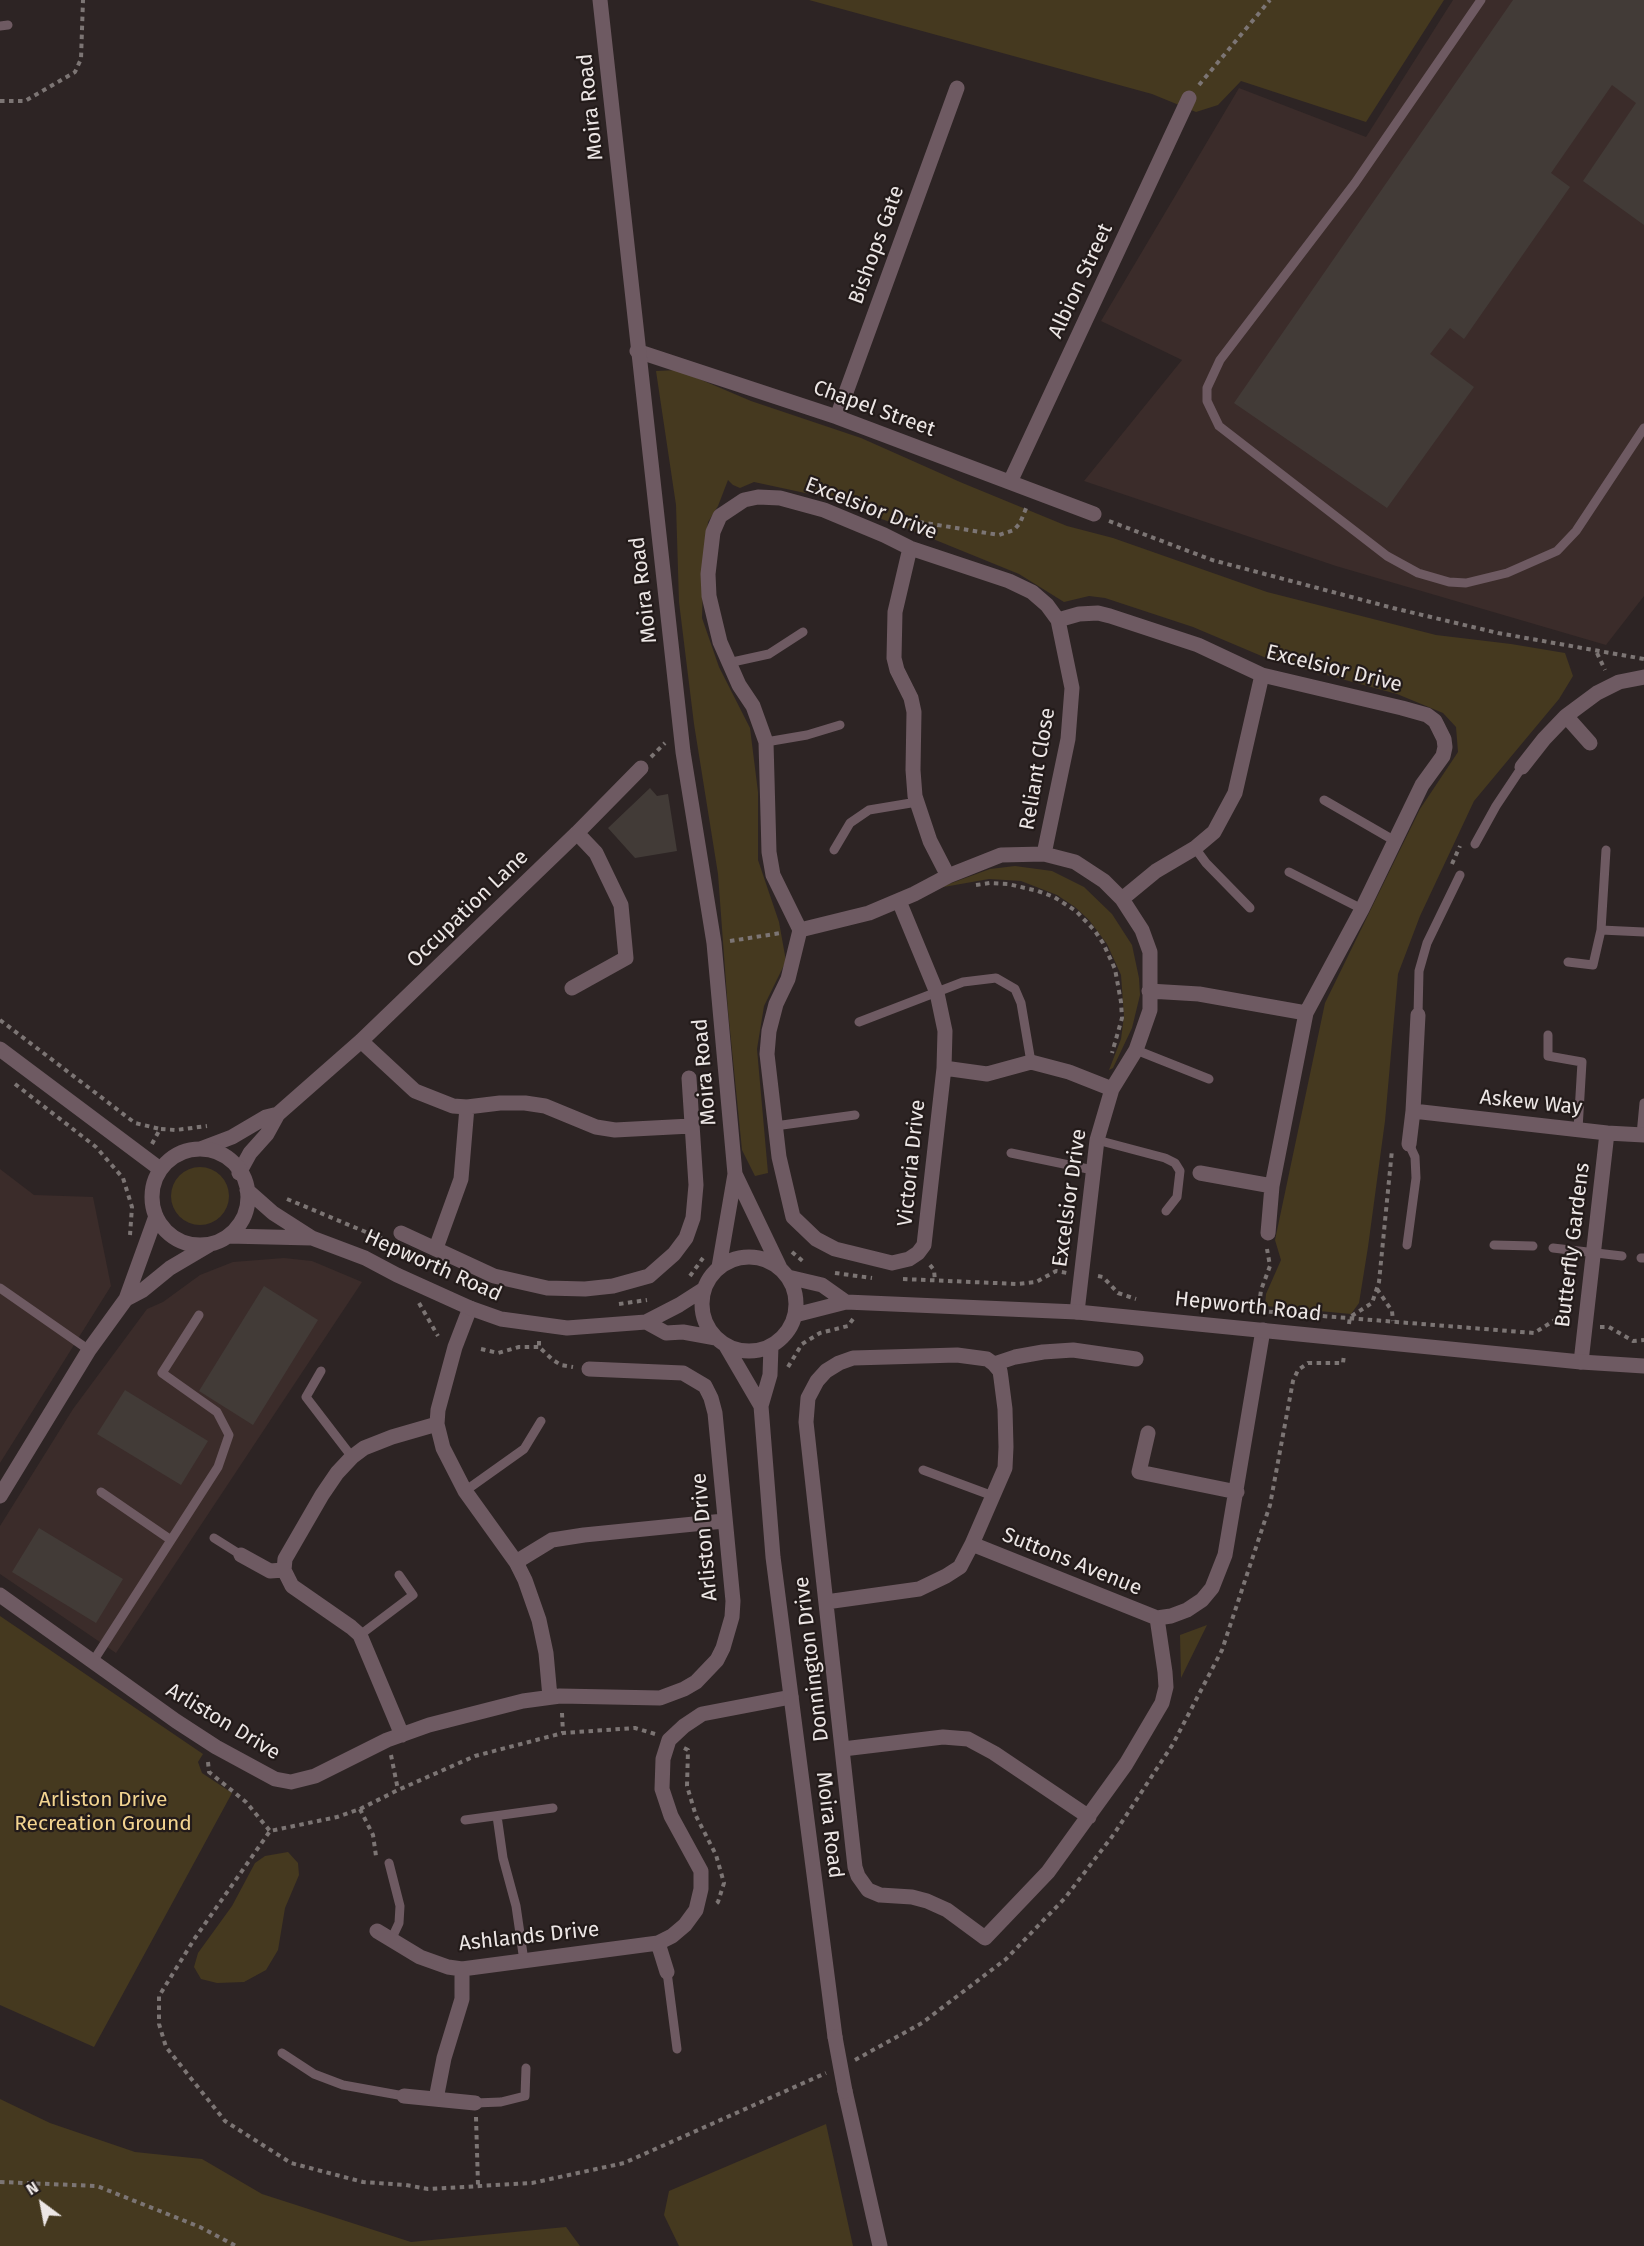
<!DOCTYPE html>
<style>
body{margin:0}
#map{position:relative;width:1644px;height:2246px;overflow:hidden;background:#2d2424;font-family:"Fira Sans",sans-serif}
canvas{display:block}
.north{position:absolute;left:12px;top:2174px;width:60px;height:60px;-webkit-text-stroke:4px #231b1a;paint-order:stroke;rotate:328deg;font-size:16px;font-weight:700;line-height:24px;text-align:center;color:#ece6e5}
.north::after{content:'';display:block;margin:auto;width:21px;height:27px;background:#ece6e5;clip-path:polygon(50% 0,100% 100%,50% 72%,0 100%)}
</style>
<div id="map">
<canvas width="1644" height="2246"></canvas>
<div class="north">N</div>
</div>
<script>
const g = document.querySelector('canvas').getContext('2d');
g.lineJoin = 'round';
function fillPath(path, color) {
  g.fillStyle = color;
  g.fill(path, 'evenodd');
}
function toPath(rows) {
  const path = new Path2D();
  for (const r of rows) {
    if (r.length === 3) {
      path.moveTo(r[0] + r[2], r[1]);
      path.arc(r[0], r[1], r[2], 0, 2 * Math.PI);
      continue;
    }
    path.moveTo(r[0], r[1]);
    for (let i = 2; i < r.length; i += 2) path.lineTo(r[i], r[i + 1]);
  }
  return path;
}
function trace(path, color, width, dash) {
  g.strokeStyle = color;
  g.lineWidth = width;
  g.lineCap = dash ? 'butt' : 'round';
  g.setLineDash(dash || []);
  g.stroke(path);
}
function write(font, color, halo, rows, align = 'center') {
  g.font = font + ' "Fira Sans",sans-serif';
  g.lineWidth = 4.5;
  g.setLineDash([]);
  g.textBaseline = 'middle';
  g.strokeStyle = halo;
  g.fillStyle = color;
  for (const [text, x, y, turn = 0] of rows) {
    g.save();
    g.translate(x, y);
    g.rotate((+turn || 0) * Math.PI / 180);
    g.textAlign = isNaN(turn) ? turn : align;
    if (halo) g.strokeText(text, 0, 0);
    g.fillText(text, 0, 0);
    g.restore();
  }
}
fillPath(toPath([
 [1453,0,1644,0,1644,596,1606,645,1336,566,1084,481,1182,360,1101,321,1239,88,1366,137],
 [0,1169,34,1195,93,1197,111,1286,0,1463],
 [284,1258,312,1261,362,1282,116,1653,0,1574,0,1526,73,1409,147,1309,163,1302,200,1275,233,1262]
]), '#3b2c2a');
fillPath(toPath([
 [809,0,1444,0,1366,122,1241,81,1218,105,1196,112,1152,94],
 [678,370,751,401,861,438,960,482,1067,526,1113,538,1267,592,1436,635,1511,644,1565,653,1573,676,1559,699,1474,801,1420,916,1398,974,1385,1121,1368,1247,1359,1303,1351,1314,1265,1306,1266,1294,1281,1260,1275,1240,1325,1003,1420,809,1458,752,1456,727,1443,713,1397,694,1271,660,1193,627,1105,598,1089,596,1064,602,1019,574,906,528,819,496,754,482,740,488,733,485,728,480,718,506,708,522,704,552,702,618,719,667,750,728,758,792,758,860,779,922,786,961,764,1006,757,1049,768,1173,755,1176,742,1150,728,1010,718,874,694,724,679,602,676,505,656,371],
 [1015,866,1052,871,1084,887,1112,914,1132,945,1139,978,1140,995,1132,1028,1113,1068,1109,1070,1121,1039,1124,1016,1121,975,1107,944,1089,920,1075,907,1057,895,1021,881,989,879,938,888,990,869],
 [200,1196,29],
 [0,1616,203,1754,198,1762,202,1773,232,1793,94,2047,0,2005],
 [1207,1625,1181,1678,1180,1635],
 [288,1852,298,1863,299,1875,285,1908,278,1950,266,1970,244,1982,217,1983,201,1979,194,1967,198,1953,232,1906,255,1863,265,1856],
 [0,2099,50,2123,135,2152,202,2159,262,2194,411,2242,566,2227,580,2246,0,2246],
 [826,2124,853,2246,679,2246,664,2215,669,2191]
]), '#45391f');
fillPath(toPath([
 [1513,0,1644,0,1644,225,1583,181,1636,103,1612,85,1551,173,1570,187,1464,339,1450,328,1430,354,1474,387,1387,508,1234,403],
 [650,788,657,796,668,794,677,851,635,858,608,828],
 [264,1286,318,1320,253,1425,199,1391],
 [125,1390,208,1441,181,1485,97,1434],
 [39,1528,123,1579,96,1623,12,1572]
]), '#423b37');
trace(toPath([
 [1199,85,1270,0],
 [0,101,25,101,75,72,81,59,83,0],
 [1109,521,1212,560,1393,608,1498,633,1644,659],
 [893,522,898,520,907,520,999,535,1014,530,1020,523,1027,506],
 [1597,653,1605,670],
 [651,757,665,743],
 [1452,864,1460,846],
 [976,885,990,883,1008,884,1038,891,1054,897,1076,911,1095,931,1103,943,1115,969,1121,1002,1122,1018,1112,1053],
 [730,941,781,933],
 [0,1020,135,1123,160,1129],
 [15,1084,96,1147,123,1178,132,1207,130,1235],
 [152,1144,160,1129,176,1130,207,1126],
 [287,1199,385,1240],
 [792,1252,805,1263],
 [930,1265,934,1270,935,1281],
 [835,1273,872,1278],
 [690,1276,703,1258],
 [1098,1276,1103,1277,1118,1293,1136,1299],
 [903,1279,1018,1284,1036,1282,1056,1271,1067,1273],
 [1377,1289,1392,1311,1393,1321],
 [419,1303,438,1336],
 [619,1304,647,1300],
 [1260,1311,1534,1333,1555,1320,1569,1323],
 [1258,1314,1261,1290,1270,1266,1267,1249],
 [1349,1324,1350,1317,1372,1303,1379,1282,1392,1150],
 [1600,1327,1609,1327,1633,1341,1644,1340],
 [539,1341,539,1347,553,1360,561,1365,573,1367],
 [481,1349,498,1353,519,1347,539,1347],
 [788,1367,802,1344,820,1333,848,1326,853,1319],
 [562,1713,563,1733],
 [655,1734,635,1728,563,1733,475,1756,398,1790,360,1809,337,1817,270,1831,195,1938,159,1996,159,2024,166,2047,225,2121,291,2163,363,2182,406,2185,428,2189,532,2183,624,2163,826,2073],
 [684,1748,688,1750,687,1786,696,1816,716,1855,724,1883,718,1902,715,1905],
 [391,1755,398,1790],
 [208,1762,209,1772,246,1802,270,1831],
 [360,1809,373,1835,376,1856],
 [855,2060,922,2023,1006,1959,1065,1898,1114,1834,1173,1744,1222,1650,1270,1505,1293,1381,1298,1370,1308,1363,1343,1363,1344,1355],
 [476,2117,478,2185],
 [0,2182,97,2186,200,2227,236,2246]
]), '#7c7574', 4, [4.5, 4.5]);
trace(toPath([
 [1481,0,1355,183,1220,360,1207,388,1207,401,1219,426,1387,556,1418,573,1449,582,1466,583,1507,573,1557,551,1576,531,1644,428],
 [0,26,8,25],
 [728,663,769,654,803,632],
 [766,742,807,735,840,725],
 [1324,800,1395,841],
 [1475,844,1496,806,1522,767],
 [1195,848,1206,863,1250,908],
 [834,850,850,823,869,810,917,802],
 [1606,850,1601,930,1644,932],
 [1289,872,1362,909],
 [1568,962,1593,965,1601,930],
 [1418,1015,1419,971,1427,943,1460,875],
 [859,1022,963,982,996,978,1015,989,1021,1003,1031,1062],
 [1548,1035,1548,1056,1582,1062,1578,1129],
 [1136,1050,1209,1079],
 [775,1126,855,1115],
 [1641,1135,1644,1103],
 [1097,1140,1165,1158,1175,1163,1180,1171,1177,1197,1166,1211],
 [1011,1153,1093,1170],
 [1407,1245,1416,1178,1415,1157,1409,1144],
 [1494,1245,1533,1246],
 [1553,1248,1622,1256],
 [1641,1258,1644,1258],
 [0,1288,89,1350],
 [321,1371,306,1397,352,1457],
 [923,1470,993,1496],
 [465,1491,524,1449,541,1421],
 [101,1492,171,1540],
 [214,1538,241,1555],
 [360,1635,413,1595,399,1575],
 [92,1663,218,1467,229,1435,217,1412,162,1373,199,1315],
 [497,1816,503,1858,516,1906,524,1961],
 [465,1820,553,1808],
 [389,1863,400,1906,399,1923,391,1940],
 [667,1972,677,2049],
 [282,2053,314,2074,343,2085,404,2096],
 [475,2103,501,2102,525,2096,526,2068]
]), '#6e5a62', 9);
trace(toPath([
 [637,351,837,417,1094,514],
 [837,417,957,88],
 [1010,482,1189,98],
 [910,548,895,612,894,658,897,670,911,698,914,712,913,770,915,796,930,841,948,876],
 [1566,716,1590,743],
 [1522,767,1544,739,1566,716,1597,693,1619,682,1644,677],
 [1044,854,1068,739,1072,688,1058,620],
 [1122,899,1156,871,1195,848,1214,832,1235,793,1262,675],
 [800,930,788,979,776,1004,769,1031,767,1054,779,1157,793,1217,816,1239,835,1249,892,1263,909,1259,918,1253,924,1245,944,1068,945,1031,937,993,899,901],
 [572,988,626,958,621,905,596,853,577,833],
 [1149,991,1199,994,1306,1013],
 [361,1041,415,1091,453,1106,467,1107,500,1103,525,1103,545,1106,596,1127,615,1130,691,1126],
 [944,1068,987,1074,1031,1062,1069,1072,1112,1089],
 [1413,1111,1607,1133,1644,1135],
 [1409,1144,1413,1111,1418,1015],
 [203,1148,232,1137,266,1117,278,1114],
 [239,1173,250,1153,267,1134,278,1114,361,1041,577,833,641,768],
 [1200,1173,1272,1186],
 [401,1233,494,1276,547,1288,585,1289,613,1286,649,1276,674,1254,686,1238,693,1218,696,1185,689,1078],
 [436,1248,461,1179,467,1107],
 [470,1308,455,1347,438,1410,437,1424,443,1448,465,1491,516,1562,525,1580,539,1620,546,1653,550,1697],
 [1077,1312,1097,1140,1112,1089,1136,1050,1150,1010,1150,952,1142,930,1122,899,1104,881,1075,862,1044,854,1001,855,948,876,914,894,869,913,800,930,773,875,769,852,766,742,753,706,739,685,720,642,709,596,708,574,713,532,720,516,744,500,758,497,780,498,824,510,884,535,910,548,1009,581,1032,592,1047,605,1058,620,1079,614,1098,613,1110,616,1198,645,1262,675,1402,708,1427,715,1435,721,1444,739,1445,747,1443,756,1422,785,1362,909,1306,1013,1272,1186,1268,1233],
 [1136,1359,1073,1350,1043,1352,1015,1357,994,1364,987,1359,957,1355,853,1358,839,1363,826,1371,817,1381,808,1398,806,1422,855,1867,858,1876,868,1890,880,1895,912,1897,927,1901,947,1910,985,1938,1048,1872,1126,1764,1162,1703,1166,1687,1165,1672,1157,1618,1171,1616,1187,1610,1202,1600,1212,1588,1225,1555,1263,1330],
 [1581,1362,1607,1133],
 [1148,1433,1139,1472,1237,1492],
 [972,1544,1157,1618],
 [241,1555,270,1571,284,1570],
 [516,1562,552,1540,584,1535,724,1521],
 [0,1595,176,1721,216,1747,275,1779,291,1782,315,1776,387,1740,429,1725,523,1701,560,1696,660,1698,684,1689,696,1682,717,1660,723,1648,732,1617,733,1601,715,1413,711,1398,705,1386,683,1373,589,1369],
 [826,1602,919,1589,946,1576,960,1567,972,1544,1005,1468,1006,1447,1005,1409,1001,1378,1000,1371,994,1364],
 [402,1735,360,1635,351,1627,292,1586,284,1570,285,1559,322,1495,337,1473,352,1457,364,1448,392,1437,437,1424],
 [843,1749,943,1737,968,1739,994,1753,1089,1817],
 [377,1931,420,1957,448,1967,462,1969,658,1943,672,1936,685,1925,696,1910,701,1889,701,1871,671,1816,662,1789,663,1759,669,1740,684,1726,702,1714,791,1697],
 [658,1943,667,1972],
 [404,2096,475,2103],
 [436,2099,444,2058,462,1999,462,1969]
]), '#6e5a62', 15);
trace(toPath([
 [600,0,683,752,714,943,735,1174,719,1267],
 [0,1049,160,1169],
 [200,1197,48],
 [735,1174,780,1268],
 [247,1190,273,1213,312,1238,365,1258,397,1275,470,1308,501,1319,567,1328,646,1322,679,1305,704,1289],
 [228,1236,312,1238],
 [749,1304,47],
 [788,1277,822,1285,846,1302],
 [126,1299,143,1290,170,1268,209,1245],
 [795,1315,846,1302,1077,1312,1581,1362,1644,1366],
 [646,1322,666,1333,683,1332,716,1338],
 [726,1346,761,1406],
 [771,1346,770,1375,761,1406,773,1557,835,2037],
 [0,1496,89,1350,126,1299,156,1216],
 [845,2091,880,2246]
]), '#6e5a62', 15);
trace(toPath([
 [835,2037,845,2091]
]), '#6e5a62', 15);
write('21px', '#ece6e5', '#231b1a', [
 ["Moira Road",591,107,-96],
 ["Bishops Gate",877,245,-70],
 ["Albion Street",1081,281,-65],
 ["Chapel Street",874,409,20],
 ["Excelsior Drive",871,509,21],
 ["Moira Road",644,590,-97],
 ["Excelsior Drive",1334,669,14],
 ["Reliant Close",1038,769,-80],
 ["Occupation Lane",468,909,-44],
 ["Moira Road",705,1072,-95],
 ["Askew Way",1531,1103,6],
 ["Victoria Drive",912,1163,-84],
 ["Excelsior Drive",1070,1198,-82],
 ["Butterfly Gardens",1573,1245,-83],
 ["Hepworth Road",433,1266,24],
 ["Hepworth Road",1248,1307,6],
 ["Arliston Drive",705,1537,-95],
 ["Suttons Avenue",1072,1562,22],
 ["Donnington Drive",812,1659,-97],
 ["Arliston Drive",223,1722,31],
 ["Moira Road",829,1825,83],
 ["Ashlands Drive",529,1937,-6]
]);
write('21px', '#f3d490', '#231b1a', [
 ["Arliston Drive",103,1800],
 ["Recreation Ground",103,1824]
]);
</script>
